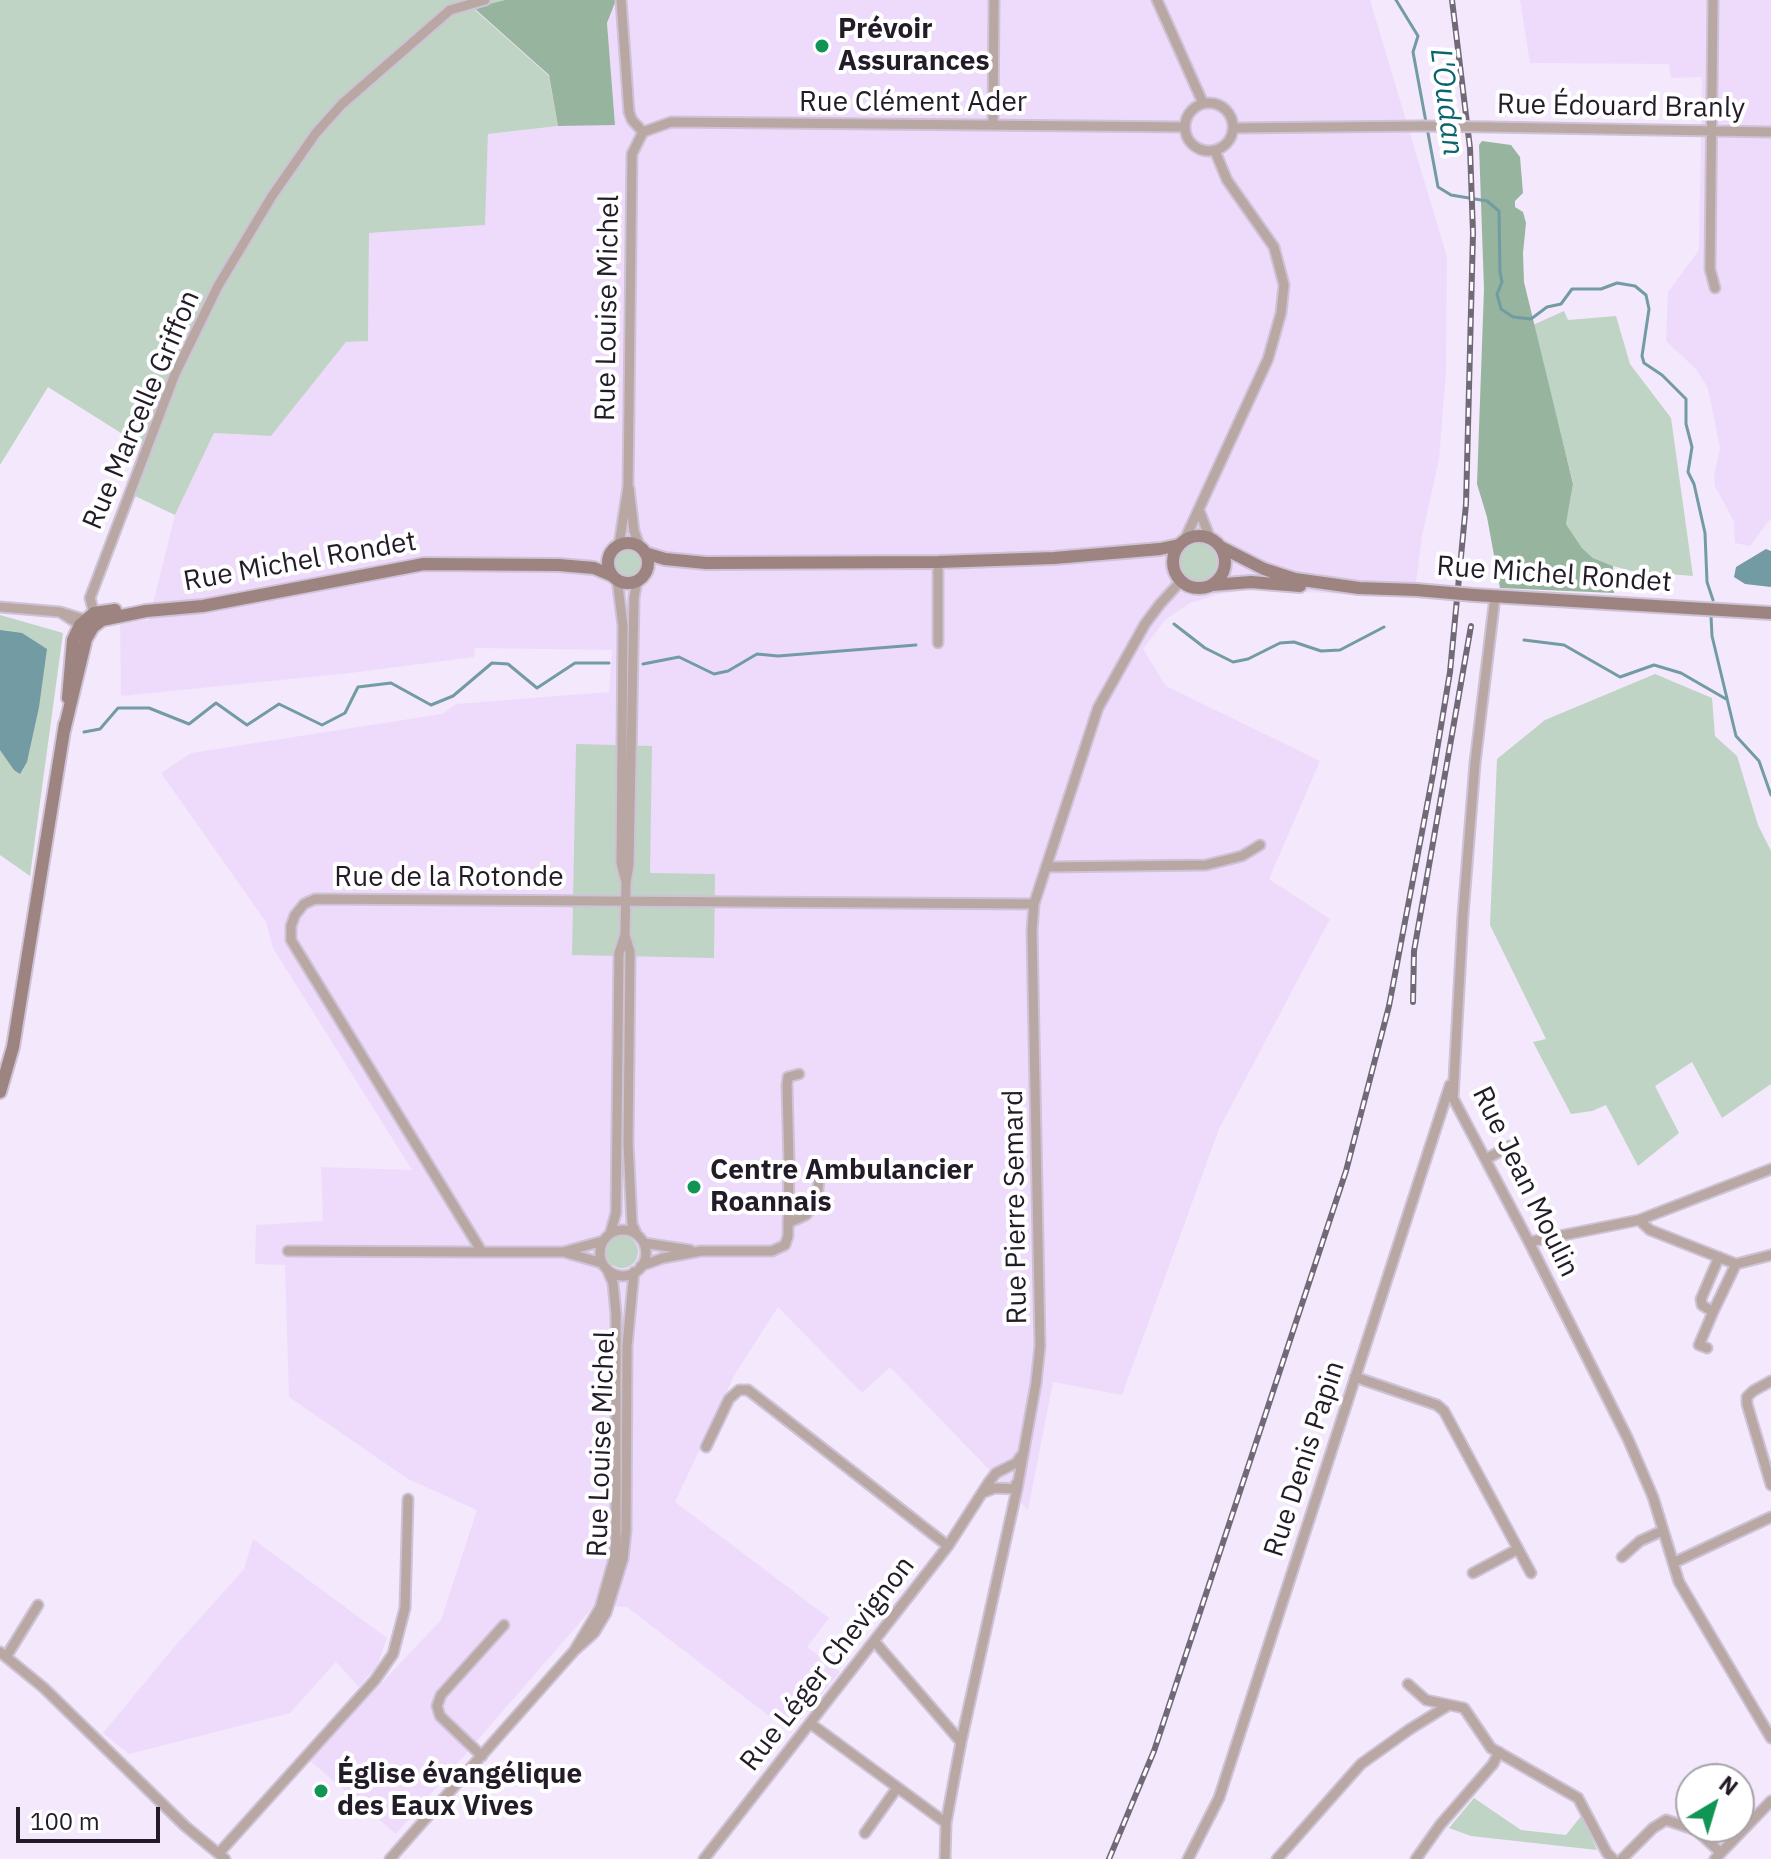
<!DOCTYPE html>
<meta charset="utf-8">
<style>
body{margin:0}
#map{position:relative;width:1771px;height:1859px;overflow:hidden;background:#f4e8fc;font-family:"IBM Plex Sans",sans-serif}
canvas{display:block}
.north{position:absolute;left:1675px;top:1763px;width:80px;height:80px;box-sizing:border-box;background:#fff;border:2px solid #a7a4a9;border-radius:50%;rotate:38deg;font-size:22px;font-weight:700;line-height:32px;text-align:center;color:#231c28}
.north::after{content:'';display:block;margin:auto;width:28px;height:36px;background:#109554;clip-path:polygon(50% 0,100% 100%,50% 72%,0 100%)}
.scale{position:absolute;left:16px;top:1807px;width:144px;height:36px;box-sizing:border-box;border:4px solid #231c28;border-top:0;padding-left:10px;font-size:24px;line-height:28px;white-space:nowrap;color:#231c28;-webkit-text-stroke:6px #fff;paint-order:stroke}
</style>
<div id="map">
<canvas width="1771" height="1859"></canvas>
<div class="north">N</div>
<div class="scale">100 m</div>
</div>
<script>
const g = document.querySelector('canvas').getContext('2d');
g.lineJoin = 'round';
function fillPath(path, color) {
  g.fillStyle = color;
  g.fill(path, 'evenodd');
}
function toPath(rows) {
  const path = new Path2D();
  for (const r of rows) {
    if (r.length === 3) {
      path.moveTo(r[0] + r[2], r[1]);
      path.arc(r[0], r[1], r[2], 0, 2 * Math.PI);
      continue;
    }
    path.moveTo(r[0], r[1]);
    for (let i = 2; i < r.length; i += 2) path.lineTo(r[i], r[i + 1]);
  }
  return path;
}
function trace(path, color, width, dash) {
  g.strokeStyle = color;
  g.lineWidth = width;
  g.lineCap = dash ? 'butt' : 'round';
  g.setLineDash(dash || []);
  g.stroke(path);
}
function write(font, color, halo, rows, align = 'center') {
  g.font = font + ' "IBM Plex Sans",sans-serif';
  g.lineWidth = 8;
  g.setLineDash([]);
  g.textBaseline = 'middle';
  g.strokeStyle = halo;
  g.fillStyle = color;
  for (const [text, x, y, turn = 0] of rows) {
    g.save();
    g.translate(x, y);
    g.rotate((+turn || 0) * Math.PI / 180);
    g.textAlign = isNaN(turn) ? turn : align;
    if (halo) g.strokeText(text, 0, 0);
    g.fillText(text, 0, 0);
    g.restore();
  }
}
fillPath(toPath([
 [616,0,1370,0,1447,257,1446,371,1439,459,1422,536,1414,598,1252,589,1216,595,1190,603,1166,619,1143,649,1166,686,1320,761,1269,879,1330,919,1219,1129,1122,1395,1053,1382,1028,1510,890,1367,862,1393,778,1307,735,1374,675,1502,829,1618,807,1647,840,1672,790,1732,627,1607,595,1605,396,1834,309,1760,441,1620,477,1510,408,1479,289,1397,285,1265,255,1264,256,1225,323,1221,321,1167,412,1170,273,948,266,922,161,773,191,753,442,714,456,704,609,692,612,650,475,648,474,657,350,673,121,696,120,623,149,620,175,515,214,433,271,436,346,342,368,341,369,233,484,225,488,134,558,126,615,124,607,23],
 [1520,0,1771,0,1771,518,1750,546,1735,543,1734,522,1715,486,1714,475,1720,448,1708,388,1696,369,1666,341,1668,292,1699,250,1702,77,1671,78,1669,64,1530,63],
 [253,1539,387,1638,377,1666,359,1687,336,1662,290,1713,129,1754,103,1733,175,1646,244,1569]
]), '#eedbfc');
fillPath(toPath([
 [0,0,505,0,474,9,549,76,558,126,488,134,485,225,369,233,368,341,346,342,271,436,214,433,175,515,135,496,151,452,48,387,0,465],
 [1564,311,1568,320,1616,316,1630,364,1671,418,1693,576,1632,571,1613,566,1593,558,1582,548,1566,524,1573,483,1533,325],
 [1198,562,19],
 [628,563,14],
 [0,615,63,633,30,876,0,855],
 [1655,674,1712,698,1715,736,1737,756,1758,825,1771,851,1771,1084,1722,1118,1692,1062,1655,1086,1679,1133,1638,1166,1606,1105,1592,1111,1571,1114,1533,1042,1546,1039,1490,925,1497,759,1545,720],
 [576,744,652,746,650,873,715,874,714,958,572,955],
 [622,1252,16],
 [1474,1798,1521,1830,1566,1835,1582,1815,1597,1850,1471,1836,1449,1828]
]), '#bfd4c4');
fillPath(toPath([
 [505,0,616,0,607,23,615,125,558,126,549,75,474,8],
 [1482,141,1511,145,1520,157,1523,193,1515,201,1515,207,1523,212,1526,223,1523,253,1524,282,1573,484,1566,524,1582,548,1593,558,1613,566,1614,593,1500,588,1487,517,1477,484,1484,289,1479,145]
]), '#96b49e');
fillPath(toPath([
 [1766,549,1771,551,1771,587,1745,584,1734,577,1736,567],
 [0,630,22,633,47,649,39,707,27,762,20,774,14,770,0,750]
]), '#729ba3');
trace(toPath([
 [1396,0,1418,36,1413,52,1438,187,1451,195,1487,201,1499,211,1500,272,1502,282,1497,294,1501,309,1513,317,1531,319,1547,307,1561,304,1572,289,1601,289,1617,283,1635,286,1646,295,1649,309,1642,356,1644,363,1662,375,1686,399,1686,424,1692,447,1688,472,1694,484,1705,533,1707,582,1713,600],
 [1711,616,1712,636,1736,736,1759,761,1771,795],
 [1174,624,1205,648,1233,662,1248,659,1280,643,1294,642,1321,651,1340,650,1384,627],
 [1524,640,1564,645,1620,677,1654,665,1681,673,1726,699],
 [643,664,679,657,714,674,728,671,757,654,778,656,916,645],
 [84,732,100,729,118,708,149,708,189,724,216,703,247,725,279,704,322,725,345,713,358,687,391,683,431,705,453,696,492,663,508,664,537,688,575,663,609,663]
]), '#729ba3', 3);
const street = toPath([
 [621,0,629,112,632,120,643,132],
 [1157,0,1203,103],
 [1713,0,1710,269,1715,288],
 [1209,127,24],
 [993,125,994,0],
 [1489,127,1771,132],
 [1234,128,1423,126],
 [629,488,634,531,640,547],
 [1199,510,1210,538],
 [1185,539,1268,359,1281,313,1284,285,1274,247,1227,180,1215,151],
 [619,545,628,487,632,154,643,132,671,122,1185,127],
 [938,562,938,643],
 [617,579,623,626,621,863,626,882,629,865,634,598,637,581],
 [1495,597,1475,763,1463,915,1453,1098,1529,1242,1628,1439,1653,1497,1679,1582,1771,1738],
 [0,607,60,612],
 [94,613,90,598,175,374,218,286,272,196,316,133,342,104,450,10,485,0],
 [80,625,60,612,86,620],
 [1046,867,1206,865,1242,856,1260,845],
 [625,935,626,882],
 [1486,1159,1510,1146],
 [1639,1220,1650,1230,1736,1264,1771,1255],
 [788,1223,806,1215,817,1198,819,1180],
 [623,1253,23],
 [610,1234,616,1213,619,953,625,935,630,952,628,1143,632,1224,637,1235],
 [603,1241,563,1252,482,1252,291,940,291,926,295,915,304,904,315,899,1034,904],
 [1529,1242,1639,1220,1771,1169],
 [644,1243,690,1250],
 [288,1251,482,1252],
 [567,1253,602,1263],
 [1719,1257,1701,1299,1702,1305,1713,1312,1736,1264],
 [641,1266,663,1258,701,1251,772,1251,785,1245,788,1236,789,1164,787,1085,788,1077,799,1074],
 [607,1269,613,1283,616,1314,616,1538,614,1559,600,1608,574,1651,594,1633,606,1613,623,1559,626,1531,627,1346,634,1272],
 [1707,1348,1699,1345,1713,1312],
 [1355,1377,1437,1405,1444,1411,1531,1573],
 [1771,1381,1753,1391,1747,1397,1747,1404,1771,1485],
 [706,1447,729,1399,739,1390,748,1390,948,1546],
 [982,1493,995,1488,1017,1489,1016,1484],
 [1622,1557,1640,1541,1662,1531],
 [1673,1563,1771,1517],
 [1473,1573,1518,1549],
 [875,1642,961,1742],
 [0,1652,44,1688,185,1826,225,1859],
 [6,1657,38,1605],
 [1408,1684,1426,1700,1464,1708,1491,1748,1578,1798,1607,1853,1613,1859],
 [811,1724,946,1823],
 [482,1756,440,1716,437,1706,441,1695,504,1625],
 [865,1833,897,1788],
 [219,1853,375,1680,393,1654,405,1608,408,1499],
 [390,1859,574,1651],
 [704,1859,948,1546,989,1482,996,1473,1016,1463,1021,1456],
 [945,1859,946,1823,961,1742,1017,1489,1036,1383,1040,1346,1032,931,1034,904,1098,708,1145,624,1160,604,1181,581],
 [1188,1859,1219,1798,1450,1085],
 [1277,1859,1361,1764,1410,1729,1449,1705],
 [1416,1859,1440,1825,1493,1764,1499,1752],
 [1622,1859,1653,1828,1666,1820,1696,1830,1720,1852],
 [1715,1859,1771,1801]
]);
const secondary = toPath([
 [1199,562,26],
 [628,563,20],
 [1221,547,1264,569,1295,579,1359,588,1416,590],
 [645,553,665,559,706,563,938,562,1054,558,1160,549,1179,545],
 [1212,585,1251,582,1300,586],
 [1474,595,1771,613],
 [68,698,73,640,80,625,94,613,115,610],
 [64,731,86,639,93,627,102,620,146,611,203,606,424,564,559,565,594,568,613,576],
 [0,1092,13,1047,65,724]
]);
trace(street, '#cec3d6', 13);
trace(secondary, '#cec3d6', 16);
trace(street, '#b8a7a3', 9);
trace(secondary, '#9d8480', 12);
const rail = toPath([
 [1413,1002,1414,951,1471,626],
 [1109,1859,1154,1751,1346,1171,1389,1006,1433,774,1450,672,1466,504,1473,233,1470,148,1452,0]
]);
trace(rail, '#726978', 6);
trace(rail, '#fff', 3, [9]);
const streetBridge = toPath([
 [1423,126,1489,127]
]);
const secondaryBridge = toPath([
 [1416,590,1474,595]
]);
trace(streetBridge, '#cec3d6', 13, []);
trace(secondaryBridge, '#cec3d6', 16, []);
trace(streetBridge, '#b8a7a3', 9);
trace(secondaryBridge, '#9d8480', 12);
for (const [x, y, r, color] of [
 [822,46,8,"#109554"],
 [694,1187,8,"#109554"],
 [321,1791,8,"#109554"]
]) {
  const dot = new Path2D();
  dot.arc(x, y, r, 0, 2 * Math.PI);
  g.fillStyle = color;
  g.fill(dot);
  trace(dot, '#fff', 3);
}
write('bold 28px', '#231c28', '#fff', [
 ["Prévoir",838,30],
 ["Assurances",838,62],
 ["Centre Ambulancier",710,1171],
 ["Roannais",710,1203],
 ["Église évangélique",337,1775],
 ["des Eaux Vives",337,1807]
], 'left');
write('28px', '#231c28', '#fff', [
 ["Rue Clément Ader",913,103],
 ["Rue Édouard Branly",1621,107,1],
 ["Rue Louise Michel",608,308,-89],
 ["Rue Marcelle Griffon",142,410,-67],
 ["Rue Michel Rondet",300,562,-10],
 ["Rue Michel Rondet",1554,575,4],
 ["Rue de la Rotonde",449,878],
 ["Rue Jean Moulin",1525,1182,64],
 ["Rue Pierre Semard",1016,1207,-91],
 ["Rue Louise Michel",602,1444,-88],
 ["Rue Denis Papin",1305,1459,-72],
 ["Rue Léger Chevignon",828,1664,-52]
]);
write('italic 30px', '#0b636f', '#fff', [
 ["L'Oudan",1446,102,83]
]);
</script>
